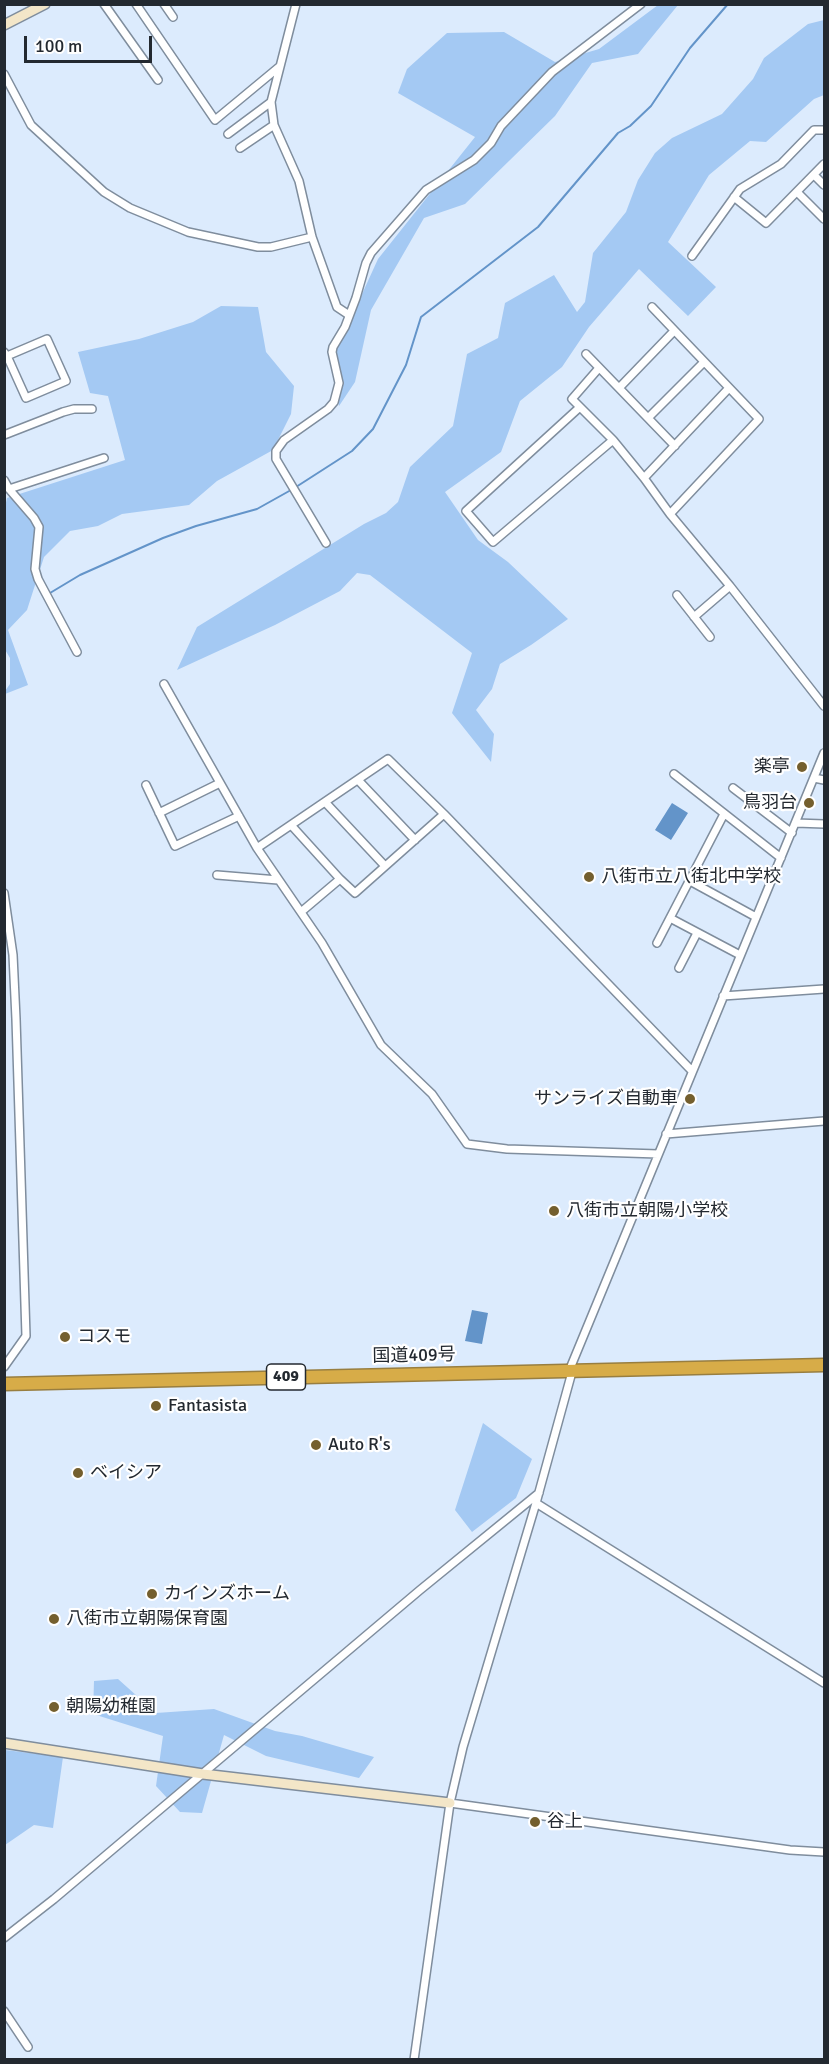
<!DOCTYPE html>
<meta charset="utf-8">
<style>
body{margin:0}
#map{position:relative;width:829px;height:2064px;overflow:hidden;background:#dcebfd;font-family:Signika,sans-serif}
canvas{display:block}
.frame{position:absolute;inset:0;border:6px solid #232930;pointer-events:none}
.scale{position:absolute;left:24px;top:36px;width:128px;height:27px;box-sizing:border-box;border:3px solid #232930;border-top:0;padding-left:8px;font-size:18px;line-height:21px;white-space:nowrap;color:#232930;-webkit-text-stroke:4px #fff;paint-order:stroke}
</style>
<div id="map">
<canvas width="829" height="2064"></canvas>
<div class="frame"></div>
<div class="scale">100 m</div>
</div>
<script>
const g = document.querySelector('canvas').getContext('2d');
g.lineJoin = 'round';
function fillPath(path, color) {
  g.fillStyle = color;
  g.fill(path, 'evenodd');
}
function toPath(rows) {
  const path = new Path2D();
  for (const r of rows) {
    path.moveTo(r[0], r[1]);
    for (let i = 2; i < r.length; i += 2) path.lineTo(r[i], r[i + 1]);
  }
  return path;
}
function trace(path, color, width, dash) {
  g.strokeStyle = color;
  g.lineWidth = width;
  g.lineCap = dash ? 'butt' : 'round';
  g.setLineDash(dash || []);
  g.stroke(path);
}
function write(font, color, halo, rows, align = 'center') {
  g.font = font + ' Signika,"Noto Sans JP",sans-serif';
  g.lineWidth = 4.5;
  g.setLineDash([]);
  g.textBaseline = 'middle';
  g.strokeStyle = halo;
  g.fillStyle = color;
  for (const [text, x, y, turn = 0] of rows) {
    g.save();
    g.translate(x, y);
    g.rotate((+turn || 0) * Math.PI / 180);
    g.textAlign = isNaN(turn) ? turn : align;
    if (halo) g.strokeText(text, 0, 0);
    g.fillText(text, 0, 0);
    g.restore();
  }
}
fillPath(toPath([
 [658,5,678,5,638,54,592,63,555,116,465,204,424,218,371,310,355,382,339,406,331,362,378,259,475,137,398,93,407,69,447,33,504,32,555,62,599,49],
 [824,20,824,95,814,99,766,142,750,141,709,175,668,242,716,287,688,316,639,269,589,327,562,367,520,401,501,452,445,492,478,540,508,562,568,619,531,645,500,664,492,689,476,710,494,734,491,762,452,713,472,653,370,575,357,573,340,591,275,625,177,670,197,627,364,524,386,513,398,502,410,467,453,426,467,354,498,338,505,303,554,275,577,312,585,302,593,253,626,212,638,180,655,153,672,138,722,114,753,79,764,58,808,24],
 [221,306,258,307,266,352,294,386,291,414,273,450,217,481,189,505,122,514,98,526,70,531,44,557,27,610,8,630,28,685,5,694,5,691,10,684,10,658,4,648,4,511,7,498,125,460,108,396,90,393,78,352,139,339,193,322],
 [483,1423,532,1459,516,1498,472,1532,455,1510],
 [118,1679,156,1713,214,1709,275,1731,302,1736,374,1757,359,1778,266,1756,224,1735,202,1813,180,1812,156,1786,163,1736,93,1714,94,1681],
 [5,1750,63,1757,53,1828,34,1825,5,1845]
]), '#a4c9f3');
fillPath(toPath([
 [672,803,688,813,671,840,655,830],
 [472,1310,488,1313,482,1344,465,1341]
]), '#6394c9');
trace(toPath([
 [296,487,352,451,373,429,406,365,421,317,538,227,618,133,630,126,651,106,690,48,728,4],
 [50,593,80,575,163,538,196,526,257,509,291,490]
]), '#6394c9', 2);
const street = toPath([
 [104,4,158,80],
 [136,4,215,120,279,67],
 [164,4,173,17],
 [296,4,271,102,274,125,299,181,312,237,337,307,349,315],
 [4,74,31,125,104,192,130,208,188,232,258,247,271,247,312,237],
 [228,134,271,102],
 [240,148,274,125],
 [814,175,824,185],
 [797,192,824,219],
 [734,197,766,223,824,164],
 [692,256,740,189,781,164,814,130,824,130],
 [652,307,759,419,670,514],
 [4,352,7,356,26,398,66,381,47,339,7,356],
 [586,354,675,446],
 [599,368,572,399,613,440,644,478,670,514,730,586,824,706],
 [619,388,674,331],
 [580,407,466,511,493,542,613,440],
 [648,418,704,362],
 [4,435,63,412,74,409,92,409],
 [644,478,729,388],
 [4,480,9,489,34,518,39,527,35,569,38,579,77,652],
 [9,489,104,458],
 [326,543,276,459,276,451,284,440,328,409,334,402,339,383,332,352,333,347,345,327,356,298,366,263,371,253,426,190,474,160,491,143,501,126,552,72,641,4],
 [677,595,710,637],
 [694,617,730,586],
 [164,684,257,848,322,943,381,1045,432,1094,467,1144,507,1149,658,1154],
 [674,774,781,858],
 [814,778,824,780],
 [358,780,415,840],
 [146,785,175,846,239,816],
 [733,788,792,833],
 [325,802,385,866],
 [159,813,220,783],
 [796,823,824,824],
 [291,825,340,879],
 [257,848,388,759,444,814,692,1071],
 [217,875,278,880],
 [690,881,756,917],
 [4,893,13,955,16,1019,26,1336,4,1367],
 [301,912,340,879,355,893,444,814],
 [670,918,740,955],
 [657,943,724,814],
 [679,968,697,933],
 [723,996,824,989],
 [666,1134,824,1121],
 [569,1371,824,753],
 [536,1503,824,1683],
 [450,1803,790,1850,824,1852],
 [4,1938,54,1899,420,1590,539,1493],
 [4,2011,28,2047],
 [414,2060,450,1803,463,1747,536,1503,572,1372]
]);
const secondary = toPath([
 [4,25,45,4],
 [4,1743,203,1774,450,1803]
]);
const highway = toPath([
 [4,1384,824,1365]
]);
trace(street, '#7f8d9d', 10);
trace(secondary, '#7f8d9d', 12);
trace(highway, '#987e40', 15);
trace(street, '#fff', 7);
trace(secondary, '#f3e6c8', 9);
trace(highway, '#d7ac48', 12);
for (const [x, y, r, color] of [
 [802,767,6,"#745f2e"],
 [809,803,6,"#745f2e"],
 [589,877,6,"#745f2e"],
 [690,1099,6,"#745f2e"],
 [554,1211,6,"#745f2e"],
 [65,1337,6,"#745f2e"],
 [156,1406,6,"#745f2e"],
 [316,1445,6,"#745f2e"],
 [78,1473,6,"#745f2e"],
 [152,1594,6,"#745f2e"],
 [54,1619,6,"#745f2e"],
 [54,1707,6,"#745f2e"],
 [535,1822,6,"#745f2e"]
]) {
  const dot = new Path2D();
  dot.arc(x, y, r, 0, 2 * Math.PI);
  g.fillStyle = color;
  g.fill(dot);
  trace(dot, '#fff', 2);
}
for (const [x, y, w] of [
 [286,1377,39]
]) {
  const box = new Path2D();
  box.roundRect(x - w / 2, y - 13, w, 26, 4.5);
  g.fillStyle = '#fff';
  g.fill(box);
  trace(box, '#232930', 1.5);
}
write('bold 16px', '#232930', null, [
 ["409",286,1377]
]);
write('18px', '#232930', '#fff', [
 ["楽亭",790,767,"right"],
 ["鳥羽台",797,803,"right"],
 ["八街市立八街北中学校",601,877],
 ["サンライズ自動車",678,1099,"right"],
 ["八街市立朝陽小学校",566,1211],
 ["コスモ",77,1337],
 ["Fantasista",168,1406],
 ["Auto R's",328,1445],
 ["ベイシア",90,1473],
 ["カインズホーム",164,1594],
 ["八街市立朝陽保育園",66,1619],
 ["朝陽幼稚園",66,1707],
 ["谷上",547,1822]
], 'left');
write('18px', '#232930', '#fff', [
 ["国道409号",414,1356,-1]
]);
</script>
